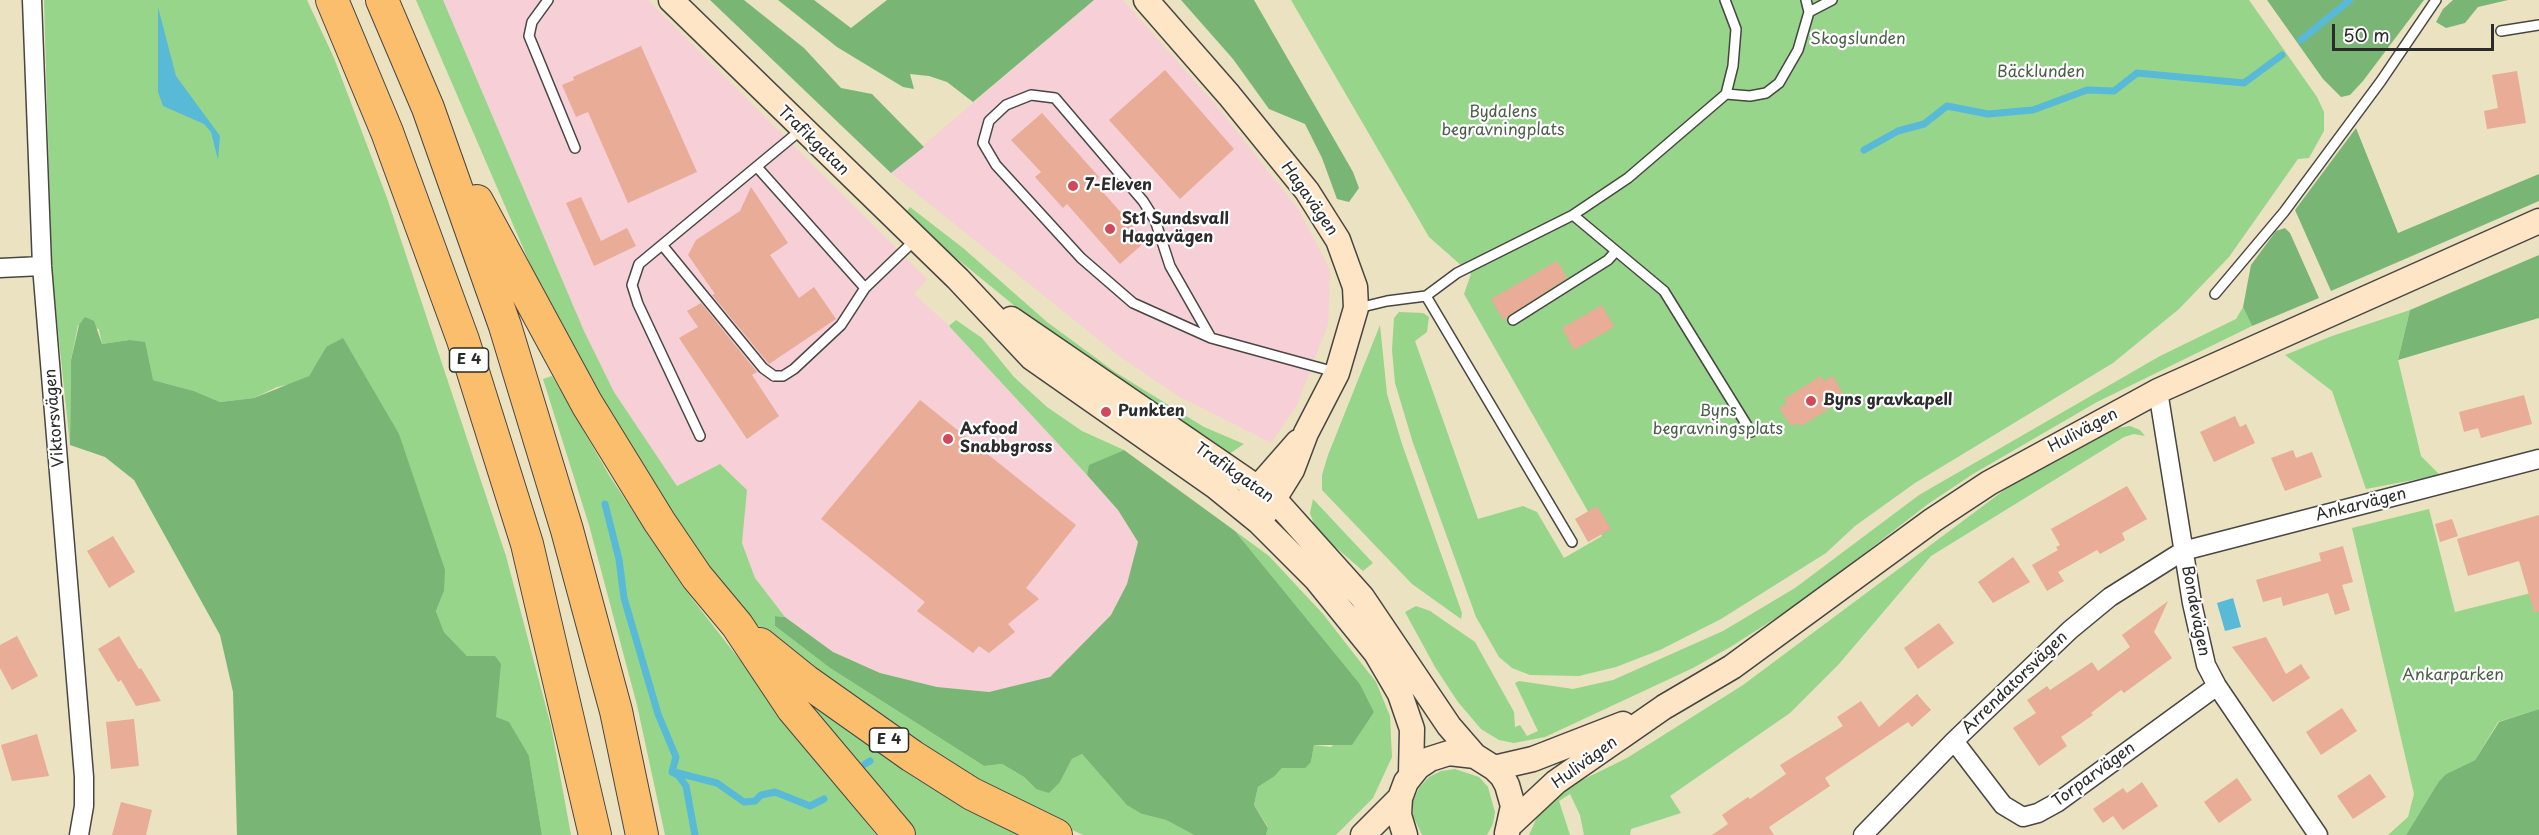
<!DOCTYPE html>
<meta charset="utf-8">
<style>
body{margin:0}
#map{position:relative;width:2539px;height:835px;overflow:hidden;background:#eae2c1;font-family:"Playpen Sans",sans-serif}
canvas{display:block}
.scale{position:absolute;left:2332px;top:24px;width:162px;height:27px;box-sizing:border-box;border:3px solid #2b2b2b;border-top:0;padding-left:8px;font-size:18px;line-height:21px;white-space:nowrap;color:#2b2b2b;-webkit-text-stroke:4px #fff;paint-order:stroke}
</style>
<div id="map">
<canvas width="2539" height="835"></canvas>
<div class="scale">50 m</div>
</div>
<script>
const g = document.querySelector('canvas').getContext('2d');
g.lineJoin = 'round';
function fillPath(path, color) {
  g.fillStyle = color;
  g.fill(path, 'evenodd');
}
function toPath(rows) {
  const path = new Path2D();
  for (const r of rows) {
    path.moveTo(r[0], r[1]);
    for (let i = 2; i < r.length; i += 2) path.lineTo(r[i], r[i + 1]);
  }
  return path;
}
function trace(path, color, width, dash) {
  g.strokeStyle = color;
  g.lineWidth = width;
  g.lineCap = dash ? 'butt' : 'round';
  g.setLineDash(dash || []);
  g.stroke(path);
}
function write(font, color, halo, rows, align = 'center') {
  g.font = font + ' "Playpen Sans",sans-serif';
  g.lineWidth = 4.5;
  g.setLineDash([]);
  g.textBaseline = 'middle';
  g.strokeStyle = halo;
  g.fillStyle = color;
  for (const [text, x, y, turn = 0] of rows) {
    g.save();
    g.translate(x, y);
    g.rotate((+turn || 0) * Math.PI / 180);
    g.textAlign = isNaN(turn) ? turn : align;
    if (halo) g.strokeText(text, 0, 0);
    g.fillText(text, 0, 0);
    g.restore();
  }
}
fillPath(toPath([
 [443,0,648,0,927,279,914,294,949,326,1087,475,1118,510,1138,542,1127,584,1111,615,1050,677,989,692,937,687,880,673,833,652,785,617,755,578,742,543,747,490,720,464,677,486,614,392,584,331],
 [1094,0,1123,0,1215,104,1299,210,1330,270,1328,324,1297,405,1271,443,1180,397,1119,356,891,173]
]), '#f6cfd7');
fillPath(toPath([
 [44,0,307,0,334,58,387,198,506,556,551,726,571,835,542,835,529,756,496,717,495,656,467,656,444,632,436,611,444,591,326,347,309,376,296,383,277,387,254,398,220,402,194,391,153,380,129,340,102,344,99,329,78,325,71,360,70,445,52,273],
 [416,0,443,0,584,331,614,392,677,486,720,464,747,490,742,543,755,578,785,617,776,616,775,626,830,668,984,766,1002,764,1024,777,1036,789,1060,782,1072,759,1082,754,1110,785,1142,814,1166,820,1194,835,1083,835,1041,815,981,784,820,676,750,619,709,572,632,457,534,273],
 [1291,0,2249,0,2317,97,2324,112,2324,131,2309,158,2298,159,2229,257,2179,309,2113,363,1915,483,1855,526,1826,553,1721,619,1660,650,1616,667,1579,676,1530,675,1512,668,1499,657,1476,617,1413,443,1395,383,1392,350,1394,318,1399,312,1423,313,1429,317,1427,332,1415,341,1478,519,1523,506,1537,512,1564,558,1602,536,1464,294,1471,274,1429,237],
 [910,207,963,248,1047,322,1115,372,1204,427,1244,444,1229,454,1111,378,1043,329,950,253,907,211],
 [2243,307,2252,326,2097,402,1973,474,1928,504,1804,600,1732,646,1693,668,1545,737,1514,743,1499,740,1481,729,1458,702,1435,667,1405,612,1416,606,1430,611,1475,642,1514,712,1515,727,1520,725,1527,736,1538,731,1515,683,1519,681,1573,689,1613,680,1723,631,1795,588,1919,495,2160,356,2236,319],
 [2410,310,2398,360,2421,456,2440,475,2366,489,2332,391,2285,355,2332,336],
 [956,320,982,338,1014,377,1047,407,1082,431,1124,450,1090,465,1087,475,949,326],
 [1380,325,1387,394,1402,444,1462,613,1461,619,1412,584,1322,490,1322,475,1328,455],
 [552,376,609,475,683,587,876,835,665,835,637,705,589,525,543,379],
 [2130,426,2140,430,2145,436,2134,434,2124,437,1931,556,1839,664,1790,713,1670,796,1681,813,1631,829,1630,835,1584,835,1580,815,1570,794,1559,801,1570,835,1529,835,1538,815,1551,800,1570,786,1627,758,1743,685,2007,488,2117,428],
 [1313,499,1373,563,1363,571,1325,538,1314,524,1310,513],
 [2429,509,2455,612,2539,591,2539,709,2498,722,2475,760,2446,774,2439,781,2406,835,2388,835,2408,817,2414,794,2352,528],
 [1235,531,1269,556,1323,614,1376,682,1390,716,1392,757,1373,798,1336,835,1266,835,1268,827,1254,805,1258,787,1275,776,1282,768,1311,762,1314,745,1331,747,1374,712,1360,684],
 [796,692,962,804,1020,835,915,835],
 [1455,769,1479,777,1488,787,1495,812,1493,824,1487,835,1422,835,1413,816,1413,801,1419,788,1429,777,1441,771]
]), '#97d58a');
fillPath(toPath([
 [710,0,744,0,804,48,841,88,872,94,924,147,891,173],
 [778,0,814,0,851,28,887,0,1094,0,973,102,947,82,929,76,910,74,914,89,903,87,837,47],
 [1181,0,1254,0,1353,172,1359,188,1349,202,1337,199,1322,158,1305,124,1269,109,1233,59],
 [2267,0,2424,0,2363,81,2350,95,2341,97,2323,79],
 [2453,0,2508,0,2478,7,2465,23,2446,28,2436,22,2443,9],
 [2356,128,2398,233,2539,174,2539,201,2331,291,2295,210],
 [2285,228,2290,233,2319,298,2252,326,2243,307,2251,265,2276,231],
 [2539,255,2539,318,2398,360,2410,310],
 [85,317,94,321,102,344,129,340,145,342,153,380,194,391,220,402,254,398,309,376,326,347,343,338,399,434,445,570,444,591,436,611,444,632,467,656,495,656,501,664,496,717,509,722,529,756,542,835,237,835,233,692,220,635,134,480,105,457,70,445,71,360,79,325],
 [1124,450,1235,531,1360,684,1374,712,1352,745,1314,745,1311,762,1305,768,1282,768,1275,776,1258,787,1254,805,1268,828,1266,835,1194,835,1166,820,1142,814,1127,805,1082,754,1072,759,1060,782,1049,793,1036,789,1024,777,1002,764,984,766,830,668,775,626,775,616,785,617,833,652,880,673,937,687,989,692,1050,677,1111,615,1127,584,1138,542,1118,510,1087,475,1089,465],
 [2539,709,2539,835,2406,835,2439,781,2446,774,2475,760,2499,722]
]), '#79b676');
fillPath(toPath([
 [158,7,176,76,220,136,218,160,211,132,204,124,163,106,158,92],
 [2233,598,2241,627,2225,631,2217,603]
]), '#58bad6');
trace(toPath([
 [2301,40,2350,0],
 [1864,150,1898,131,1924,124,1947,106,1988,114,2033,110,2087,90,2114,91,2137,73,2244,83,2282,55],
 [605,504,619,559,624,598,658,714,676,757,672,772,678,775,686,786,695,835],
 [865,764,870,761],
 [674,772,717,783,744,802,755,801,761,795,775,792,810,806,824,799]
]), '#58bad6', 7);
fillPath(toPath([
 [641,46,697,172,628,203,588,112,576,117,562,85,574,80,573,77],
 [1165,70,1234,149,1180,199,1109,120],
 [2517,71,2526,123,2487,129,2484,111,2498,108,2492,75],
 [1042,113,1099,177,1094,182,1146,241,1120,264,1067,204,1063,208,1035,177,1041,172,1011,140],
 [751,187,788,243,770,255,799,298,814,287,836,319,769,364,712,295,715,294,688,255,696,240,740,211],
 [581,197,601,241,627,228,636,246,594,266,566,203],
 [1557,261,1567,278,1503,320,1491,299],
 [701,303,757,372,752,375,779,416,747,439,679,338,698,327,687,311],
 [1602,305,1614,327,1574,350,1562,328],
 [1821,376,1824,381,1833,376,1843,394,1834,399,1837,404,1801,426,1798,423,1791,426,1779,408,1787,403,1784,399],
 [2524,395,2532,424,2481,438,2478,428,2464,432,2459,412],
 [920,400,1076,525,1026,588,1039,599,1008,624,1015,632,989,653,979,646,973,653,917,611,925,602,821,519],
 [2235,416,2240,427,2246,424,2255,443,2214,462,2200,432],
 [2293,450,2296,458,2312,452,2322,477,2285,491,2271,458],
 [2127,486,2147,519,2122,533,2125,540,2100,554,2097,550,2058,572,2064,581,2047,591,2032,565,2058,550,2056,547,2060,545,2051,529],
 [1597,506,1611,529,1588,542,1575,519],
 [2539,515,2539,612,2534,612,2519,561,2468,576,2457,539],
 [2452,519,2458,536,2440,542,2435,524],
 [113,536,135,572,109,588,87,551],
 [2343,546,2353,582,2342,585,2350,610,2335,615,2328,593,2283,606,2281,597,2263,602,2256,580,2321,561,2319,553],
 [2013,557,2030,582,1993,603,1978,582],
 [2168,601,2154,632,2172,658,2124,693,2121,690,2091,713,2093,715,2061,737,2067,746,2039,766,2013,728,2036,713,2027,700,2047,686,2050,690,2092,662,2098,671,2130,647,2122,635],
 [1939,623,1954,643,1918,669,1904,648],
 [17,636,38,676,12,690,0,668,0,645],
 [119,636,139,669,141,668,161,701,136,706,121,680,118,682,98,649],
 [2266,637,2286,674,2301,664,2310,678,2273,702,2232,647],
 [1917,694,1931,710,1912,727,1908,722,1825,778,1830,786,1769,827,1774,835,1712,835,1728,824,1722,815,1748,797,1750,799,1786,774,1780,765,1843,726,1837,717,1861,701,1879,727],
 [2342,708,2357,731,2321,755,2306,732],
 [134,719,139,766,111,769,106,722],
 [37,734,49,776,12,781,1,745],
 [2370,774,2386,797,2353,819,2337,796],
 [2237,778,2252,800,2219,823,2204,802],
 [2142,782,2158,806,2123,830,2113,816,2103,823,2093,809,2123,788,2127,793],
 [121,802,152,810,146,835,112,835]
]), '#e8ac97');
const lane = toPath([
 [548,0,532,22,529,36,575,148],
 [1809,12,1832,0],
 [2501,31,2539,25],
 [1726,94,1750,96,1766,93,1779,83,1798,50,1809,12,1806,0],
 [757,167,865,288],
 [1573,215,1664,291,1751,432],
 [663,246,763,368,774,376,783,376,794,369,841,325,865,288,916,239],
 [2215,294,2284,212,2381,81,2436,0],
 [1426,296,1457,273,1573,215,1628,178,1726,94,1733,66,1736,29,1725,0],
 [1358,308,1387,301,1426,296,1572,542],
 [1513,320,1608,260,1616,251],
 [1211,338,1170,266,1155,220,1143,201,1055,98,1031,95,1006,105,989,121,983,143,996,165,1081,258,1133,303,1211,338,1335,372],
 [700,436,638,304,632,285,639,264,802,129]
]);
const street = toPath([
 [32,0,42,266,84,777,84,806,79,835],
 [0,268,42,266],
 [2158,391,2192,603,2206,665,2217,686,2318,835],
 [1954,741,2003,805,2023,817,2038,813,2058,802,2217,686],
 [1863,835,1954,741,2070,630,2110,597,2183,551,2539,459]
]);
const secondary = toPath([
 [671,0,958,279,1032,358,1216,487,1259,522,1316,579,1376,653,1400,694,1412,729,1411,774],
 [1146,0,1229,95,1307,191,1338,240,1355,287,1356,308,1337,373,1306,433,1292,470,1266,512],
 [1011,319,1275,500,1362,597,1449,726,1475,756],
 [1248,499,1298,442],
 [1494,768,1533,759,1623,724],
 [1511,824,1556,782,1664,707,1732,667,1933,520,1989,483,2158,391,2539,221],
 [1363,835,1400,798],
 [1405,835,1399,815,1400,798,1406,782,1418,767,1430,759,1449,753,1475,756,1494,768,1502,776,1507,785,1513,806,1507,833]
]);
const highway = toPath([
 [332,0,387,132,463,340,527,544,595,835],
 [382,0,428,108,505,326,567,530,616,711,642,835],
 [477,201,587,404,659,521,697,577,737,625,793,709,899,835],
 [760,644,806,681,912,756,972,794,1056,835]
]);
trace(lane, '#484642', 12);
trace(street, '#484642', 21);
trace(secondary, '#484642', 27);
trace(highway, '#484642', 34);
trace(lane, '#fff', 9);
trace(street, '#fff', 18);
trace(secondary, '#fde5c5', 24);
trace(highway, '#fabe6d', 32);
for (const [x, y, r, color] of [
 [1073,186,6,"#d1495b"],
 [1110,229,6,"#d1495b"],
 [1811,401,6,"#d1495b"],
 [1106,412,6,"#d1495b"],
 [948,439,6,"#d1495b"]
]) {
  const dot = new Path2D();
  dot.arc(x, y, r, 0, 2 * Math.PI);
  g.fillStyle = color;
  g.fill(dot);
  trace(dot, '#fff', 2);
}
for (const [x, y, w] of [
 [469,360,39],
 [889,740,39]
]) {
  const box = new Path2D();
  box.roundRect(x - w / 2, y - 12, w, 24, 4.5);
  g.fillStyle = '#fff';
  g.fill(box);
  trace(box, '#2b2b2b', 1.5);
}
write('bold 15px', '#2b2b2b', null, [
 ["E 4",469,360],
 ["E 4",889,740]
]);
write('16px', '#4b5e48', '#fff', [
 ["Skogslunden",1858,40],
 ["Bäcklunden",2041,73],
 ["Bydalens",1503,113],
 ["begravningplats",1503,131],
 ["Byns",1718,412],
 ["begravningsplats",1718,430],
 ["Ankarparken",2453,676]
]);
write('16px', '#2b2b2b', '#fff', [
 ["Trafikgatan",813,141,44],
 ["Hagavägen",1309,199,55],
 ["Viktorsvägen",55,418,-95],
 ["Hulivägen",2083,431,-28],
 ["Trafikgatan",1234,473,35],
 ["Ankarvägen",2361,505,-14],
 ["Bondevägen",2195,611,79],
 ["Arrendatorsvägen",2015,683,-44],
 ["Hulivägen",1585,763,-36],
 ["Torparvägen",2094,775,-36]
]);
write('bold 16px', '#2b2b2b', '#fff', [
 ["7-Eleven",1085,186],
 ["St1 Sundsvall",1122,220],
 ["Hagavägen",1122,238],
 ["Byns gravkapell",1823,401],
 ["Punkten",1118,412],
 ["Axfood",960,430],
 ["Snabbgross",960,448]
], 'left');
</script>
